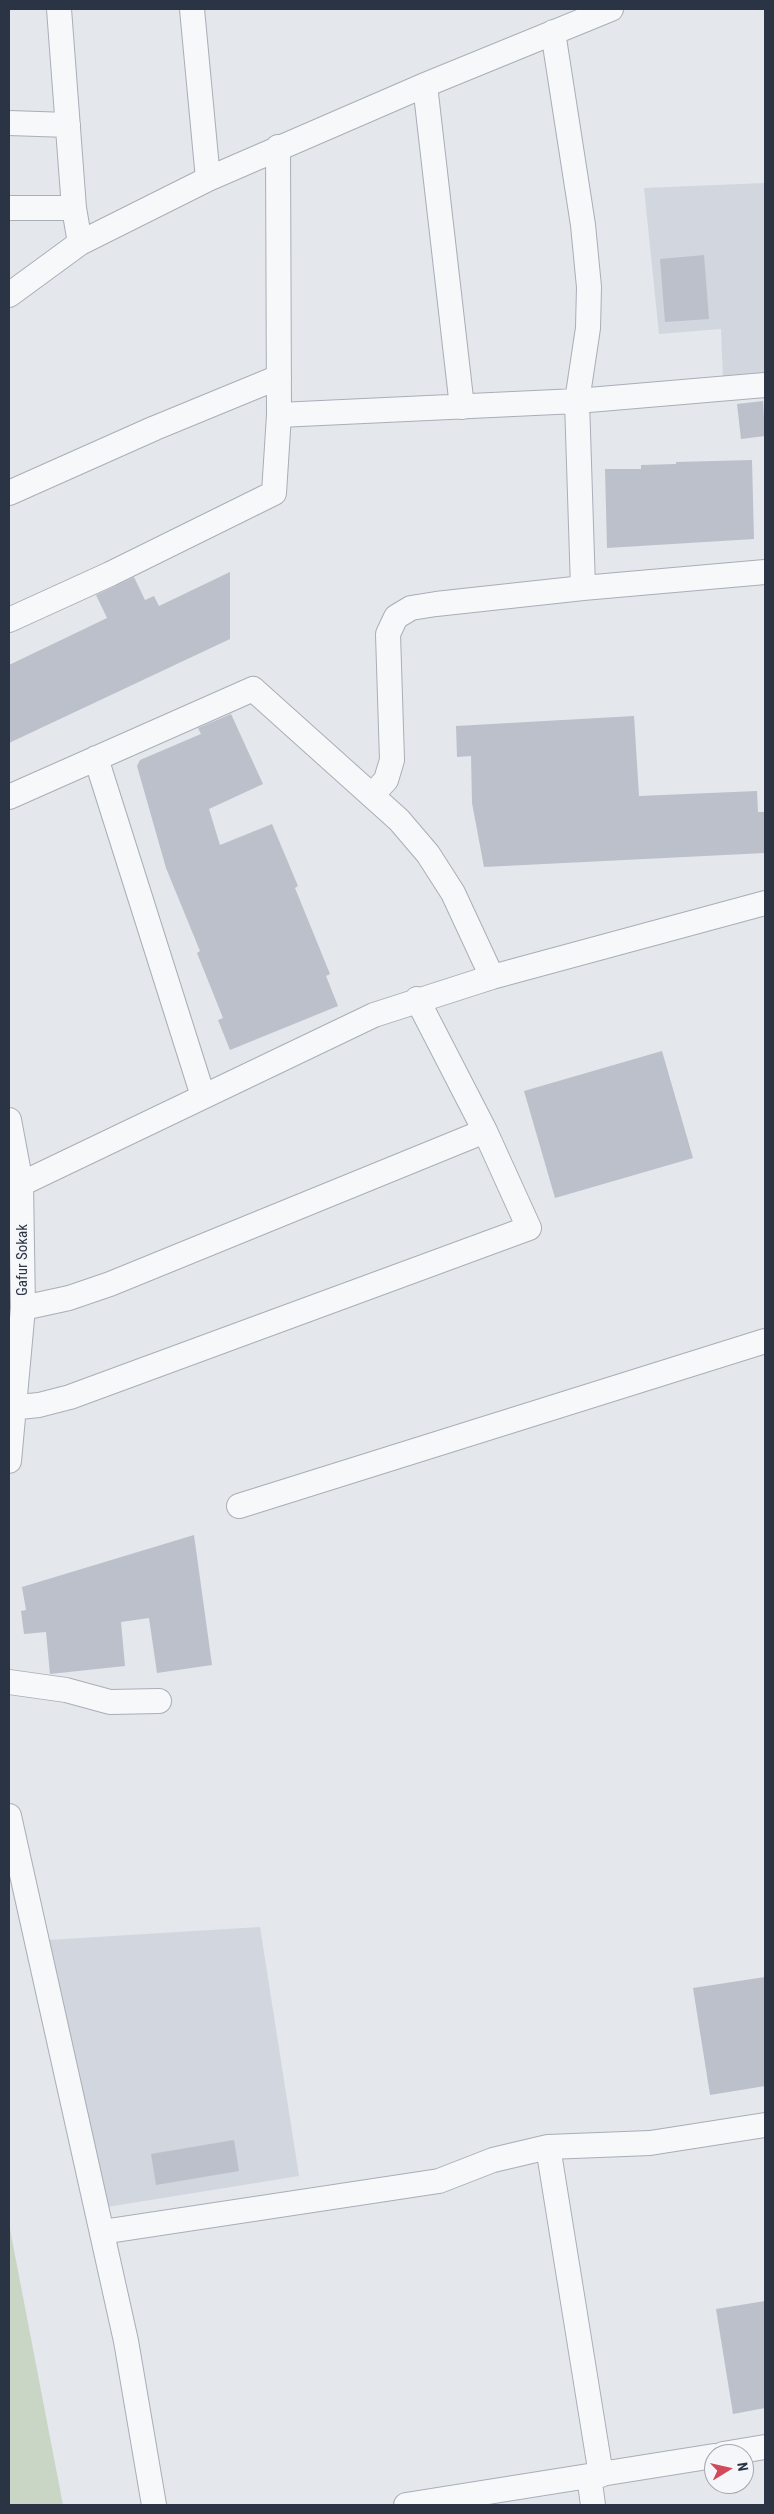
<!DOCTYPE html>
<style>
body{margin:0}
#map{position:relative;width:774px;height:2514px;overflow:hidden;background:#e4e7ec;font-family:"Roboto Condensed",sans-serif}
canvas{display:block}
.frame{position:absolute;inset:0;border:10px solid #2b3445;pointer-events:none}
.north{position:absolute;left:704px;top:2444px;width:50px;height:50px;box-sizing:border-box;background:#f4f6f9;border:1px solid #a4a8b1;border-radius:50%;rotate:81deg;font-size:14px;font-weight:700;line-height:20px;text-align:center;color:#2b3445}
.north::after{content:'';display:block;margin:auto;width:18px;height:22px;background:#d1495b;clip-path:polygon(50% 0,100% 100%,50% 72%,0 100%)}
</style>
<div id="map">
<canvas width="774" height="2514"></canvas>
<div class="frame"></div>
<div class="north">N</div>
</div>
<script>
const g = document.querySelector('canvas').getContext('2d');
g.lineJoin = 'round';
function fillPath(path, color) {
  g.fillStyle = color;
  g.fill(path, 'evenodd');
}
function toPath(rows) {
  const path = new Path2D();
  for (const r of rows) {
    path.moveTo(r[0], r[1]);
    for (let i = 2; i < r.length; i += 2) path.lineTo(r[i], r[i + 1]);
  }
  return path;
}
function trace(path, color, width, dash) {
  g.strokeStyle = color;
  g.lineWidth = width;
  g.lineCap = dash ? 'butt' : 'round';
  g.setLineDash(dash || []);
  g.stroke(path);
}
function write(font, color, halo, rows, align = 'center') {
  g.font = font + ' "Roboto Condensed",sans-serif';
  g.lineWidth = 4;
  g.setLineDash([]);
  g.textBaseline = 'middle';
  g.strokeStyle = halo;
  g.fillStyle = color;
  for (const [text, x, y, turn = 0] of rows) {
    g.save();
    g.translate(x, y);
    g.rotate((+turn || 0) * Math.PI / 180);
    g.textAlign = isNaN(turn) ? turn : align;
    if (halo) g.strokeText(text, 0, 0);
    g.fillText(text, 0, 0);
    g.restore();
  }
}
fillPath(toPath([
 [765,183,765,378,723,380,721,329,659,334,644,188],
 [260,1927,299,2176,107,2207,48,1940]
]), '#d2d6de');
fillPath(toPath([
 [9,2224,63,2505,9,2505]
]), '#c9d6c5');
fillPath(toPath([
 [704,255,709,319,665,322,660,259],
 [763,401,765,436,741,439,737,404],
 [752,460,754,539,607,548,605,469,641,469,641,465,676,464,676,462],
 [230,572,230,639,9,743,9,665,107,618,96,595,134,577,145,600,154,596,159,606],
 [231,714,263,784,209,809,220,845,272,824,298,886,295,888,330,974,326,976,338,1006,230,1050,218,1020,223,1018,197,953,200,951,166,868,137,766,140,760,201,734,198,728],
 [634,716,639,796,757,791,758,812,765,812,765,853,484,867,472,803,471,756,457,757,456,726],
 [662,1051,693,1158,555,1198,524,1091],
 [194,1535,212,1665,157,1673,149,1618,121,1622,125,1666,50,1674,46,1632,24,1634,21,1611,26,1610,22,1587],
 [765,1977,765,2086,710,2095,693,1988],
 [234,2140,239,2171,156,2185,151,2154],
 [765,2301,765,2408,733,2414,716,2309]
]), '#bbc0ca');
const minor = toPath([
 [59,9,74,208,80,243],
 [192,9,208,179],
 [553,32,583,225,589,287,588,328,577,401,583,588,765,572],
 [425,85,462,407],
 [9,123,68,125],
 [9,208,74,208],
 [9,295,80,243,208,179,425,85,611,9],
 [279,415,577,401,765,385],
 [9,493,155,428,279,377],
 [9,620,110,574,274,493,279,415,278,147],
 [96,758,203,1096],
 [372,795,386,780,392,760,388,634,396,617,411,608,436,604,583,588],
 [9,797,253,689,399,820,428,854,453,893,492,977],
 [9,1120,21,1184,23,1308,9,1461],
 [21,1184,374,1015,492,977,765,903],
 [23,1308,69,1298,110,1284,485,1131],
 [9,1408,39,1405,70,1397,529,1228,485,1131,417,999],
 [239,1506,765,1341],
 [9,1682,66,1690,110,1702,159,1701],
 [9,1816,126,2341,154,2505],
 [548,2147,601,2475],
 [102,2232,439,2181,493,2160,548,2147,650,2143,765,2125],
 [723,2454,765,2447],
 [589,2476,593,2505],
 [406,2505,714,2456]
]);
trace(minor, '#a9aeb7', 26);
trace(minor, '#f7f8fa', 24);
write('15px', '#2b3445', '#f4f6f9', [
 ["Gafur Sokak",23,1260,-90]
]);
</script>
